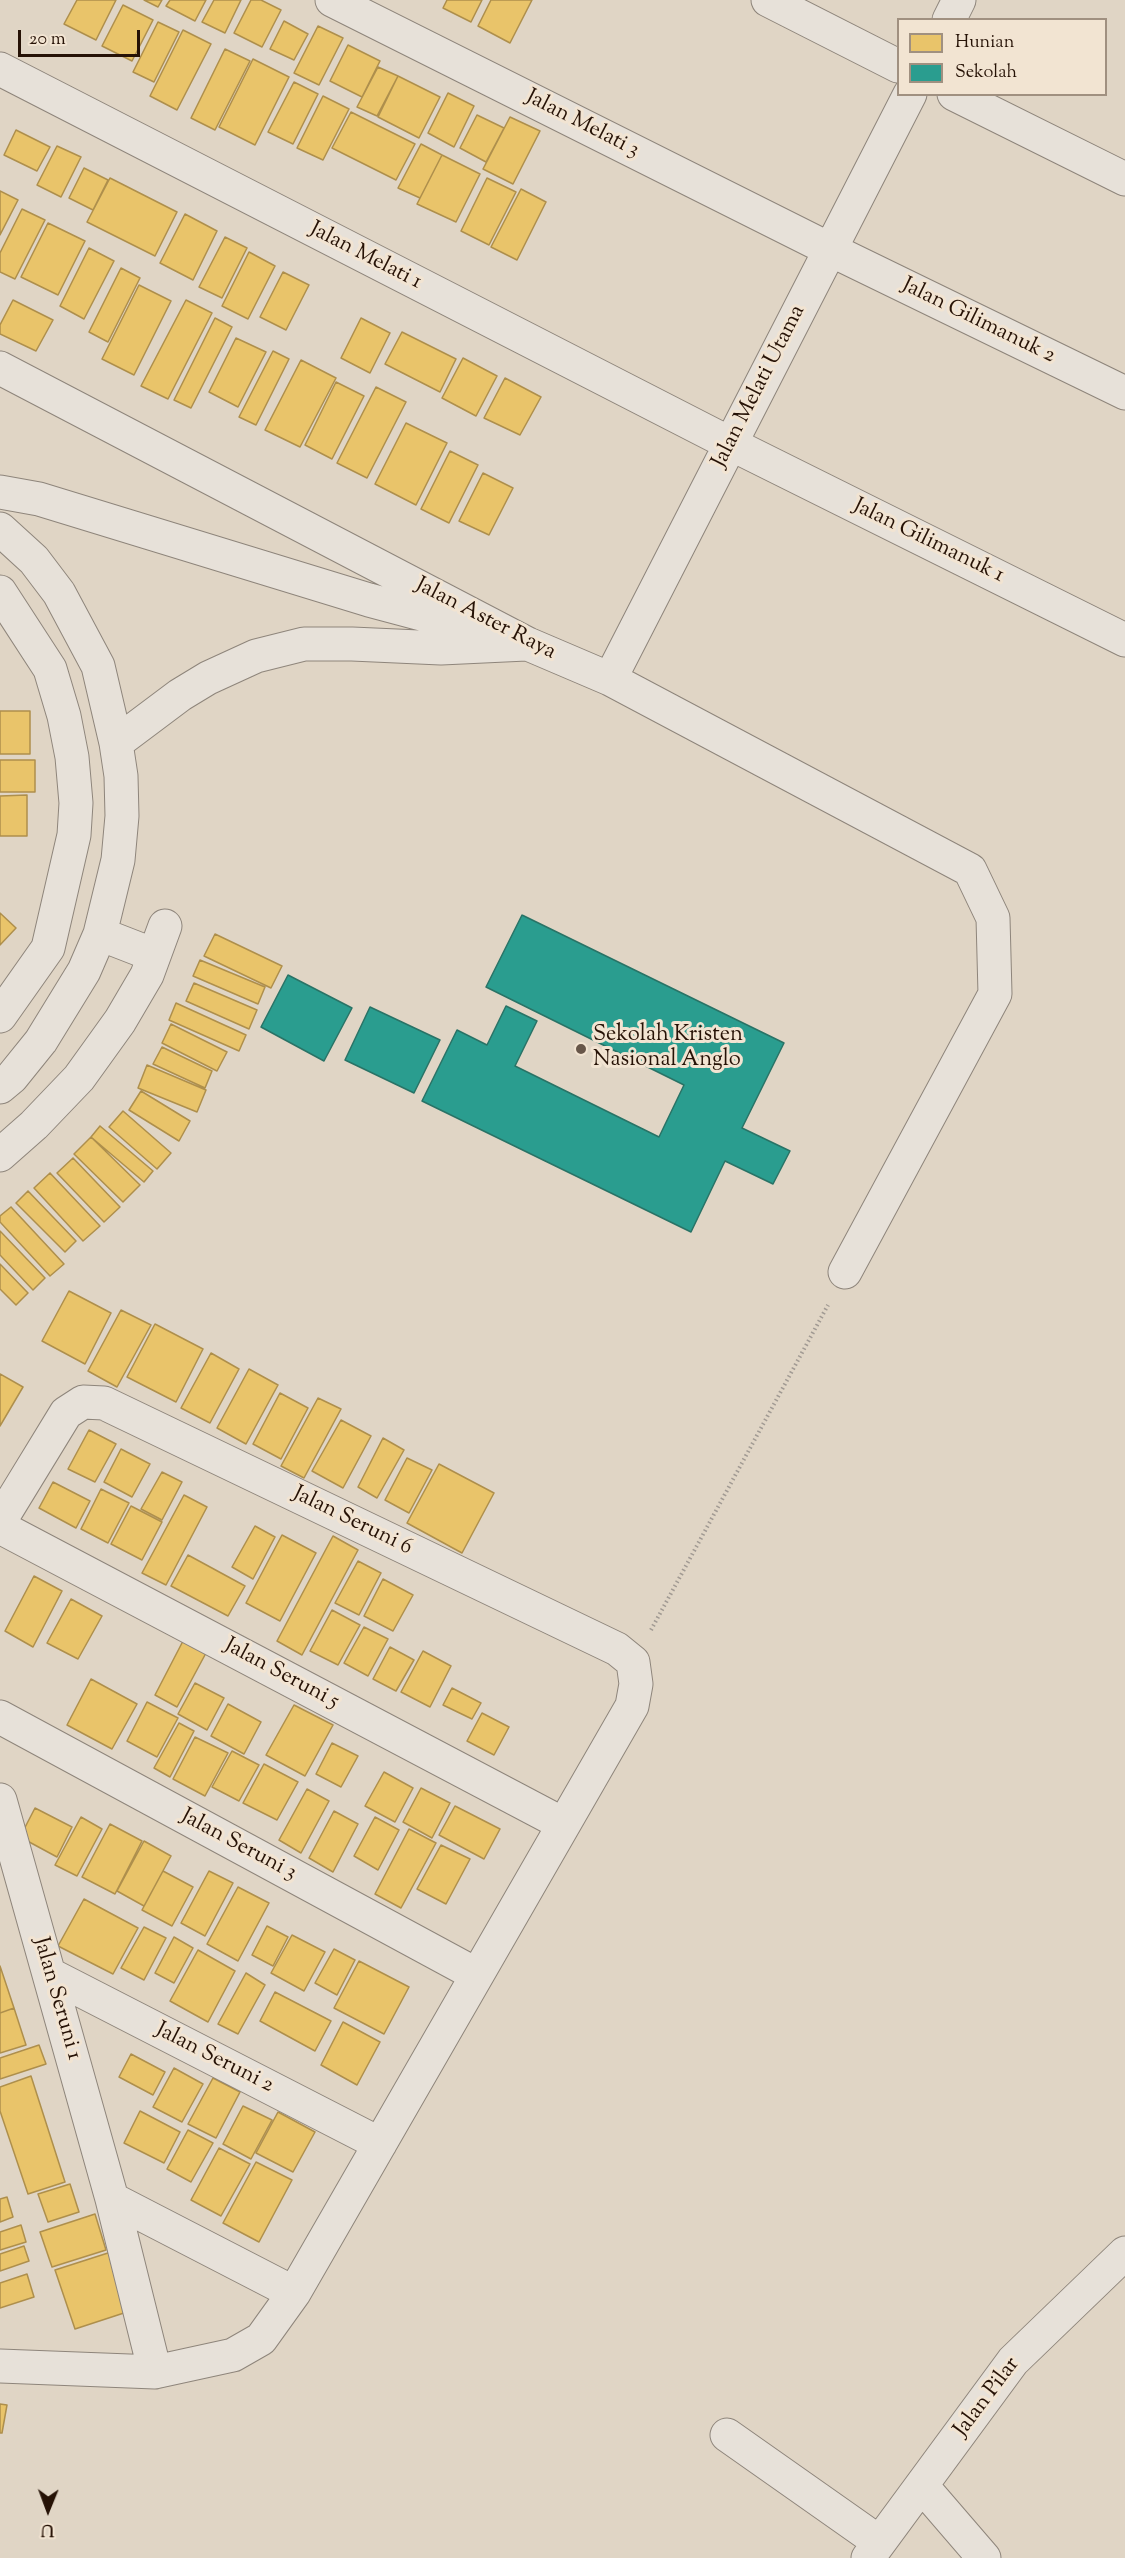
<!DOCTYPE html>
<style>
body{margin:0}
#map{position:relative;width:1125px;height:2558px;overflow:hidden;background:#e0d5c5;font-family:"Sorts Mill Goudy",serif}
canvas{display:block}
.legend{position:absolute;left:897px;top:18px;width:210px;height:78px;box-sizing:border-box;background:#f2e4d2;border:2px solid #a09080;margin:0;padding:8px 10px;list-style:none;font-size:18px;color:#261206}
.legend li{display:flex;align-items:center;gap:12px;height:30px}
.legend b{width:30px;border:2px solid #a09080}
.north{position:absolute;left:18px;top:2480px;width:60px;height:60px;-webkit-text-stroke:4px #f2e4d2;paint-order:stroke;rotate:181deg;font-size:16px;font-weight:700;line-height:24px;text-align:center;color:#261206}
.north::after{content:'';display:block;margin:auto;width:21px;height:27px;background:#261206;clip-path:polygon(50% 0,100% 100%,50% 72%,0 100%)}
.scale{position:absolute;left:18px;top:30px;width:122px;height:27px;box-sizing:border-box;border:3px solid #261206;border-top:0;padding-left:8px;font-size:18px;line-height:21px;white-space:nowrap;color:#261206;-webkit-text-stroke:4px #f2e4d2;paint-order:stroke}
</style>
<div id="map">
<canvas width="1125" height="2558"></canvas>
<ul class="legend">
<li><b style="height:16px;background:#e9c46a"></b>Hunian</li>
<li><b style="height:16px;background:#2a9d8f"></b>Sekolah</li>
</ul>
<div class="north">U</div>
<div class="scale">20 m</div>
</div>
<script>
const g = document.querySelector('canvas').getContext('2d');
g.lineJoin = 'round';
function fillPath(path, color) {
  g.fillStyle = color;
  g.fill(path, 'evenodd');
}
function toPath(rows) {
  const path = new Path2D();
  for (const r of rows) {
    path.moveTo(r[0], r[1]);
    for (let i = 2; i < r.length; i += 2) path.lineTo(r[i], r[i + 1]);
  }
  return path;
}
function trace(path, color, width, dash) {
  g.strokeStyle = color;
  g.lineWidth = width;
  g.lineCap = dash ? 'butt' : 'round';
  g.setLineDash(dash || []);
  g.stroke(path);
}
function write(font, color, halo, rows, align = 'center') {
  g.font = font + ' "Sorts Mill Goudy",serif';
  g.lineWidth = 6;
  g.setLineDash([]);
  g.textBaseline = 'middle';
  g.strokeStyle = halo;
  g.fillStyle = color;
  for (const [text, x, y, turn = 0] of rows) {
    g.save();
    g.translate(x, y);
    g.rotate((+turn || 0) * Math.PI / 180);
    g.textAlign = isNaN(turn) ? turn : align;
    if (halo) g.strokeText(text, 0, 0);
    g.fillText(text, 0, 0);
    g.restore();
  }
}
const homes = toPath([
 [77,0,116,0,96,40,64,24,77,0],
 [144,0,162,0,158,7,144,0],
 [170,0,206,0,195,21,166,6,170,0],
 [214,0,241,0,225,33,202,22,214,0],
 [251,0,261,0,281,10,262,47,234,33,251,0],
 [447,0,482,0,471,22,443,8,447,0],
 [491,0,532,0,510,43,478,26,491,0],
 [123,5,153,20,132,61,102,46,123,5],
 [284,21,308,34,294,60,270,49,284,21],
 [158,22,179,32,154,82,133,72,158,22],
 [318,26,343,38,319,85,294,73,318,26],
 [183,30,211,44,177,110,150,96,183,30],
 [348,45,380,61,362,97,330,81,348,45],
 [225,49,250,61,215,130,191,118,225,49],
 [253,59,289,77,255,145,219,127,253,59],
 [378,67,398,76,377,116,357,107,378,67],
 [398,76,440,97,419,138,378,117,398,76],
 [294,82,318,94,293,144,268,132,294,82],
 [448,93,474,106,454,147,428,133,448,93],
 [323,96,349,109,323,160,297,148,323,96],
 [351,112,415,144,396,180,332,148,351,112],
 [477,115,504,128,486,162,460,148,477,115],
 [510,117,540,131,513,184,483,169,510,117],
 [16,130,50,147,37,171,4,155,16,130],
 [421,144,442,155,420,198,398,188,421,144],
 [57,146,81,157,61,197,37,185,57,146],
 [442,155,480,174,456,222,417,204,442,155],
 [84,168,108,180,93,210,69,198,84,168],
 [110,178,177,212,155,256,87,222,110,178],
 [487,178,516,192,489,245,461,231,487,178],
 [521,189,546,202,517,260,491,247,521,189],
 [0,191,18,200,0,235,0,191],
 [22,209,45,220,15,279,0,272,0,253,22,209],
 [185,214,217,231,193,280,160,263,185,214],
 [48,223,85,241,58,295,21,277,48,223],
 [225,237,247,248,222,298,199,287,225,237],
 [89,248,114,261,84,319,60,306,89,248],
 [249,252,275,266,248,319,222,306,249,252],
 [121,268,140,278,108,342,89,332,121,268],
 [283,272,309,285,286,330,260,317,283,272],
 [139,285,171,301,134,375,102,359,139,285],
 [13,300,53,320,36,351,0,334,0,325,13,300],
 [186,300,212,313,168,399,141,386,186,300],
 [215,318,232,327,191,408,174,400,215,318],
 [361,318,390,333,370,373,341,358,361,318],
 [402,332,456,359,440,392,385,364,402,332],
 [236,338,266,352,238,407,209,392,236,338],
 [273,351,289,359,256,425,239,417,273,351],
 [463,358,497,376,476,416,442,398,463,358],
 [301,360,336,378,300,447,265,430,301,360],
 [505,378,541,397,520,435,484,418,505,378],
 [336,382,364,396,332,459,305,445,336,382],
 [376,387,406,402,367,478,337,463,376,387],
 [406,423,447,443,416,505,375,484,406,423],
 [450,451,478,465,449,523,421,509,450,451],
 [483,473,513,488,489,535,459,521,483,473],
 [0,711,30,711,30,754,0,754,0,711],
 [0,760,35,760,35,792,0,792,0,760],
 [27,795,27,836,0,836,0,796,27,795],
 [0,913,16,928,0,945,0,913],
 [215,934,282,966,271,988,204,956,215,934],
 [200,960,265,987,258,1004,193,976,200,960],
 [194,983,257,1010,249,1029,186,1001,194,983],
 [176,1003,246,1035,239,1051,169,1020,176,1003],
 [171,1024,227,1052,217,1071,162,1043,171,1024],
 [162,1047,212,1071,205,1088,153,1064,162,1047],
 [147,1065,206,1090,197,1112,138,1088,147,1065],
 [141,1091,190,1121,179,1141,129,1110,141,1091],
 [123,1111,171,1153,157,1169,109,1127,123,1111],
 [100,1126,153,1171,144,1182,91,1137,100,1126],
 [91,1137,140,1185,123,1202,74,1154,91,1137],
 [73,1158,120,1207,104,1222,57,1173,73,1158],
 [50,1173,100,1226,83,1241,34,1188,50,1173],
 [28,1191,76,1241,65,1252,16,1203,28,1191],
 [11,1207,64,1264,50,1276,0,1222,0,1216,11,1207],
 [0,1231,45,1278,33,1290,0,1255,0,1231],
 [0,1264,28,1293,16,1305,0,1289,0,1264],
 [69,1291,111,1313,85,1364,42,1341,69,1291],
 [121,1310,151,1325,117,1387,88,1371,121,1310],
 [155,1324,203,1349,176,1402,127,1377,155,1324],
 [211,1353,239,1369,210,1423,181,1408,211,1353],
 [249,1369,278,1385,246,1444,217,1428,249,1369],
 [0,1374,23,1387,0,1426,0,1374],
 [280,1393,308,1408,281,1459,253,1444,280,1393],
 [318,1398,341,1409,304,1478,281,1466,318,1398],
 [341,1420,371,1436,343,1488,312,1471,341,1420],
 [89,1430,116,1444,95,1482,68,1469,89,1430],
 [383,1438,404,1450,377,1498,358,1487,383,1438],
 [121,1449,150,1464,132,1497,104,1482,121,1449],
 [407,1458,432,1470,409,1513,385,1500,407,1458],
 [439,1464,494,1493,462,1553,407,1523,439,1464],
 [162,1472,182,1482,162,1520,141,1509,162,1472],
 [53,1482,90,1501,76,1528,39,1508,53,1482],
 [101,1489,129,1503,108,1543,81,1529,101,1489],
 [184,1495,207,1507,166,1585,142,1573,184,1495],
 [131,1506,162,1522,142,1560,111,1544,131,1506],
 [255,1526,275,1537,253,1579,232,1567,255,1526],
 [282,1535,316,1553,280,1621,246,1603,282,1535],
 [333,1536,358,1550,302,1655,277,1641,333,1536],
 [188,1555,245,1586,228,1616,171,1586,188,1555],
 [358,1561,381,1573,359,1615,335,1603,358,1561],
 [34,1576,62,1591,33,1647,5,1631,34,1576],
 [383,1579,413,1595,393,1631,364,1616,383,1579],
 [71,1599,102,1616,78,1659,47,1643,71,1599],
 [332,1610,360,1625,338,1665,310,1651,332,1610],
 [364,1627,388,1639,368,1676,344,1663,364,1627],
 [183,1641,206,1653,177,1707,155,1695,183,1641],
 [390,1647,414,1660,396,1691,373,1679,390,1647],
 [423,1651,451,1666,430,1707,401,1692,423,1651],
 [91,1679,137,1704,112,1749,67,1725,91,1679],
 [195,1683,224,1698,207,1730,178,1714,195,1683],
 [452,1688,481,1703,472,1719,443,1705,452,1688],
 [147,1702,178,1718,157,1757,127,1741,147,1702],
 [228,1704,261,1722,244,1754,211,1736,228,1704],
 [294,1705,333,1725,305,1776,266,1755,294,1705],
 [482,1713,509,1727,494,1755,467,1741,482,1713],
 [179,1723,194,1731,170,1777,154,1768,179,1723],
 [195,1737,228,1753,205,1796,173,1779,195,1737],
 [332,1743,358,1756,341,1787,316,1774,332,1743],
 [232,1751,259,1765,239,1801,212,1787,232,1751],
 [264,1764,298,1782,277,1820,243,1803,264,1764],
 [384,1772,413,1788,395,1822,365,1806,384,1772],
 [421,1788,450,1803,432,1838,403,1822,421,1788],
 [307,1789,329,1801,301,1853,279,1840,307,1789],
 [455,1806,500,1829,484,1859,439,1835,455,1806],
 [35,1808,72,1827,57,1857,20,1837,35,1808],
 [334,1811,358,1824,333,1872,309,1858,334,1811],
 [81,1817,102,1829,77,1876,55,1865,81,1817],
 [375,1817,399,1830,378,1870,354,1856,375,1817],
 [110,1824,142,1841,115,1894,82,1877,110,1824],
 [409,1829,436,1843,401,1908,375,1894,409,1829],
 [144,1841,171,1856,144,1906,117,1891,144,1841],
 [441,1845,470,1859,446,1904,417,1889,441,1845],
 [163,1871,193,1887,172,1926,142,1910,163,1871],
 [209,1871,233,1883,205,1936,181,1923,209,1871],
 [238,1887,269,1903,238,1961,207,1944,238,1887],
 [84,1899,138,1928,113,1974,58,1946,84,1899],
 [267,1926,288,1937,273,1966,252,1955,267,1926],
 [144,1927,166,1938,144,1980,121,1968,144,1927],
 [292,1935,325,1952,304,1991,271,1973,292,1935],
 [174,1937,193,1948,174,1983,155,1973,174,1937],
 [334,1949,355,1960,337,1995,315,1983,334,1949],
 [198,1950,235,1971,208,2022,170,2001,198,1950],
 [359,1961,409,1987,384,2034,334,2008,359,1961],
 [0,1966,14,2008,0,2013,0,1966],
 [246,1973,265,1985,238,2034,218,2024,246,1973],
 [275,1992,331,2021,315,2051,260,2021,275,1992],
 [14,2008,26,2045,0,2053,0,2013,14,2008],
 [343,2022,380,2042,357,2085,321,2065,343,2022],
 [39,2045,46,2064,0,2079,0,2058,39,2045],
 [131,2054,165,2072,153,2095,119,2077,131,2054],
 [174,2068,203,2084,182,2122,153,2107,174,2068],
 [31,2076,65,2182,28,2194,0,2111,0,2087,31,2076],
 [213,2078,240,2092,216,2138,188,2124,213,2078],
 [243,2106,272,2120,251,2159,223,2144,243,2106],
 [140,2111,180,2132,164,2163,124,2143,140,2111],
 [278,2112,315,2132,293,2172,256,2153,278,2112],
 [188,2130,213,2143,191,2182,167,2169,188,2130],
 [219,2148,250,2164,221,2216,191,2200,219,2148],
 [256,2162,292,2180,259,2242,223,2223,256,2162],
 [70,2184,79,2212,48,2222,38,2194,70,2184],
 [7,2197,13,2217,0,2222,0,2199,7,2197],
 [95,2214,106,2250,52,2267,40,2232,95,2214],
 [21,2225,26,2242,0,2250,0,2232,21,2225],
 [24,2246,29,2261,0,2271,0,2254,24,2246],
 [111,2252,130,2311,75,2329,55,2270,111,2252],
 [27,2274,34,2297,0,2308,0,2283,27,2274],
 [0,2404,7,2405,2,2433,0,2433,0,2404]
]);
fillPath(homes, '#e9c46a');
trace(homes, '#ae8f4c', 1.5);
const schools = toPath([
 [522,915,784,1043,742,1128,790,1151,773,1184,725,1161,691,1232,422,1101,457,1030,487,1045,506,1006,537,1021,515,1066,659,1137,684,1085,486,987,522,915],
 [288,975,352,1008,324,1061,261,1027,288,975],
 [370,1007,440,1040,414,1093,345,1060,370,1007]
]);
fillPath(schools, '#2a9d8f');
trace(schools, '#297366', 1.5);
const minor = toPath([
 [332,0,831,250,1125,393],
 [768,0,898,66],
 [949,20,959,0],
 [0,69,731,444,1125,640],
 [954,94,1125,179],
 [0,368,528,644,610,679,970,870,993,918,995,994,845,1272],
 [0,492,39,499,369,600,459,624],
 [0,529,34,560,59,593,98,666,116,743,121,776,122,816,118,860,100,934,84,971,41,1041,12,1077,0,1087],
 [0,592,50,669,64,716,72,757,76,803,74,835,48,948,0,1016],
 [610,679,910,94],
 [116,743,180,695,208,678,256,656,304,644,352,644,441,648,526,644],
 [100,934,154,955],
 [0,1155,34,1125,79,1078,120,1021,147,975,165,926],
 [0,1521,66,1413,83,1402,104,1403,617,1649,633,1662,636,1684,632,1706,294,2293,261,2339,233,2355,155,2372,0,2366],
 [0,1527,563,1824],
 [0,1717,477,1975],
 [0,1800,112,2199,155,2372],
 [49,1974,380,2144],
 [112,2199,294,2293],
 [727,2435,879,2542],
 [922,2486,984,2558],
 [868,2558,1013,2361,1125,2253]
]);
trace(minor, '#8e857b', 35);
trace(toPath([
 [651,1630,828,1305]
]), '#a19a93', 4, [1.5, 3]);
trace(minor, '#e7e1d9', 33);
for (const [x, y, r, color] of [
 [581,1049,6,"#675649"]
]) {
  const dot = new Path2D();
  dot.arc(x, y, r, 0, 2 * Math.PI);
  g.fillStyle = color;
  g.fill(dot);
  trace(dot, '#f2e4d2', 2);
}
write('22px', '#261206', '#f2e4d2', [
 ["Jalan Melati 3",582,125,27],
 ["Jalan Melati 1",365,257,27],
 ["Jalan Gilimanuk 2",978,322,26],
 ["Jalan Melati Utama",760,387,-63],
 ["Jalan Gilimanuk 1",928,542,26],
 ["Jalan Aster Raya",485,620,27],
 ["Jalan Seruni 6",352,1522,26],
 ["Jalan Seruni 5",281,1675,28],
 ["Jalan Seruni 3",238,1846,28],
 ["Jalan Seruni 1",56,1999,74],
 ["Jalan Seruni 2",214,2059,27],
 ["Jalan Pilar",988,2398,-53]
]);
write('22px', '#261206', '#f2e4d2', [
 ["Sekolah Kristen",593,1036],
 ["Nasional Anglo",593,1061]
], 'left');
</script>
